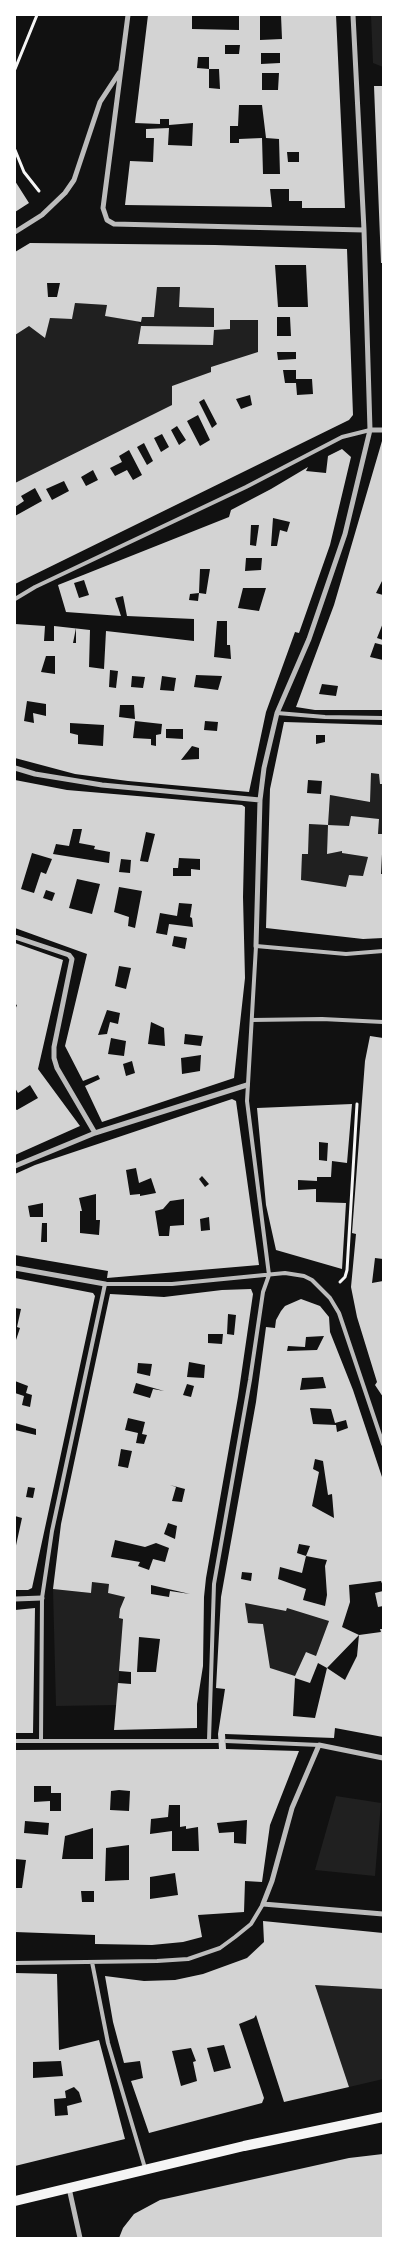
<!DOCTYPE html>
<style>
body{margin:0}
#map{position:relative;width:398px;height:2253px;overflow:hidden;background:#111;font-family:Quicksand,sans-serif}
canvas{display:block}
.frame{position:absolute;inset:0;border:16px solid #fff;pointer-events:none}
</style>
<div id="map">
<canvas width="398" height="2253"></canvas>
<div class="frame"></div>
</div>
<script>
const g = document.querySelector('canvas').getContext('2d');
g.lineJoin = 'round';
function fillPath(path, color) {
  g.fillStyle = color;
  g.fill(path, 'evenodd');
}
function toPath(rows) {
  const path = new Path2D();
  for (const r of rows) {
    path.moveTo(r[0], r[1]);
    for (let i = 2; i < r.length; i += 2) path.lineTo(r[i], r[i + 1]);
  }
  return path;
}
function trace(path, color, width, dash) {
  g.strokeStyle = color;
  g.lineWidth = width;
  g.lineCap = dash ? 'butt' : 'round';
  g.setLineDash(dash || []);
  g.stroke(path);
}
fillPath(toPath([
 [371,15,383,15,383,67,373,63],
 [157,287,180,287,179,307,214,308,214,327,141,326,138,344,214,330,229,329,230,320,258,320,258,352,211,367,211,372,173,386,172,405,15,483,15,335,29,326,45,338,50,318,72,319,75,303,107,305,105,316,137,321,141,325,142,317,154,317],
 [371,773,379,774,383,784,383,834,378,834,379,819,351,817,349,826,328,825,327,854,342,851,342,853,368,857,363,876,349,875,346,887,301,880,302,854,308,854,309,824,328,825,330,795,369,802],
 [92,1582,109,1584,108,1593,125,1597,120,1609,119,1618,123,1619,117,1705,56,1706,53,1589,91,1593],
 [245,1603,285,1611,287,1608,329,1621,316,1656,306,1652,295,1676,270,1668,263,1624,248,1623],
 [336,1796,381,1803,375,1876,315,1870],
 [315,1985,383,1989,383,2079,349,2087]
]), '#202020');
fillPath(toPath([
 [148,15,192,15,192,29,239,30,239,15,260,15,260,40,282,39,281,15,336,15,345,208,302,208,302,201,289,201,289,189,270,189,272,207,125,205,130,161,153,162,154,138,146,138,146,129,169,128,168,145,192,146,193,123,169,125,169,119,160,119,160,124,135,123],
 [225,45,240,45,239,54,225,54],
 [261,53,280,53,280,63,261,64],
 [198,57,209,57,209,69,219,69,220,89,209,88,209,69,197,68],
 [262,73,279,73,278,90,262,90],
 [239,105,262,105,266,138,279,139,280,174,263,174,262,138,239,139,239,143,230,143,230,126,238,126],
 [287,152,299,152,299,162,288,162],
 [374,86,383,86,383,263,381,263],
 [15,181,29,203,15,212],
 [30,243,215,245,347,249,353,415,349,420,15,584,15,516,42,501,35,488,21,496,24,501,15,507,15,483,172,405,172,386,211,372,211,367,258,352,258,320,230,320,230,329,214,330,213,345,138,344,141,326,214,327,214,308,179,307,180,287,157,287,154,317,142,317,141,322,105,316,107,305,75,303,72,319,50,318,45,338,29,326,15,335,15,252],
 [275,265,306,265,308,307,278,307],
 [47,283,60,283,57,297,48,297],
 [277,317,290,317,291,336,277,336],
 [277,352,296,352,296,359,278,360],
 [283,370,296,370,296,379,312,379,313,394,297,395,296,383,285,383],
 [250,395,252,405,241,409,236,399],
 [204,399,217,424,212,428,199,402],
 [198,415,210,440,200,446,187,421],
 [177,426,186,440,179,445,171,430],
 [162,434,169,447,161,452,154,438],
 [144,443,153,461,147,465,137,447],
 [129,450,142,475,133,480,127,470,115,476,110,468,122,462,119,456],
 [93,470,98,480,86,486,81,477],
 [64,481,69,491,52,500,46,489],
 [382,441,383,579,376,593,383,595,383,623,377,638,383,640,383,645,375,643,370,657,383,660,383,710,315,710,296,707,334,605],
 [322,684,338,686,336,696,319,694],
 [342,449,351,457,330,545,299,633,295,632,266,712,249,792,128,781,75,774,15,758,15,624,45,626,44,641,54,641,54,626,90,630,89,667,104,669,106,631,194,641,194,619,127,616,123,596,115,598,121,616,66,612,58,585,229,517,231,510,271,489,308,467,306,471,326,473,328,456],
 [273,518,290,522,287,532,280,530,277,546,271,546],
 [251,525,259,525,256,546,250,545],
 [246,558,262,558,261,570,245,571],
 [200,569,210,569,206,594,199,593,198,601,189,600,190,594,199,593],
 [84,580,89,595,79,598,74,583],
 [243,588,266,588,259,611,238,608],
 [217,621,227,621,227,645,230,645,231,659,214,657],
 [76,628,76,643,73,643],
 [46,656,55,656,55,674,41,672],
 [110,670,118,671,116,688,109,687],
 [196,675,222,676,218,690,194,687],
 [132,676,145,677,143,688,131,687],
 [162,676,176,678,174,691,160,690],
 [27,701,46,704,46,716,33,713,34,723,24,721],
 [120,705,134,705,135,719,119,717],
 [135,721,162,724,161,734,156,735,156,746,151,745,151,739,133,738],
 [205,721,218,722,217,731,204,730],
 [70,723,104,725,103,746,78,744,78,735,70,733],
 [166,729,183,729,183,739,166,738],
 [192,746,199,748,199,759,181,760],
 [284,722,383,725,383,784,380,784,379,774,371,773,370,802,330,795,328,825,309,824,308,854,302,854,301,880,346,887,349,875,363,876,368,857,342,853,342,851,327,854,328,825,349,826,351,816,379,819,378,834,383,834,381,874,383,874,383,938,363,939,266,928,270,789],
 [316,735,325,735,325,742,316,744],
 [308,780,322,781,321,794,307,793],
 [15,780,67,790,242,805,245,807,243,897,245,978,234,1078,102,1122,85,1086,100,1079,98,1075,83,1081,65,1046,87,954,15,928],
 [73,829,82,829,79,843,95,846,94,849,110,852,109,863,53,854,56,844,69,846],
 [146,832,155,834,148,862,140,861],
 [32,853,52,859,46,874,41,872,34,893,21,889],
 [179,858,200,859,200,870,191,869,191,876,173,876,173,868,178,868],
 [121,859,131,860,130,873,119,872],
 [77,879,100,884,92,914,69,908],
 [119,887,142,891,135,928,128,926,129,917,114,912],
 [46,890,55,893,52,901,43,898],
 [179,903,192,904,190,917,192,918,193,927,169,924,167,935,156,933,160,913,177,916],
 [174,936,187,938,185,949,172,946],
 [119,966,131,968,126,989,115,986],
 [107,1010,120,1013,118,1024,110,1022,107,1034,98,1035],
 [151,1022,164,1028,165,1046,148,1044],
 [185,1034,203,1036,201,1046,184,1044],
 [111,1038,126,1041,124,1056,108,1054],
 [201,1055,200,1071,182,1074,181,1058],
 [132,1061,135,1073,126,1076,123,1064],
 [15,943,63,960,38,1069,80,1126,15,1155,15,1109,17,1110,38,1098,30,1085,18,1093,15,1088,15,1010,17,1005,15,1004],
 [370,1036,383,1038,383,1259,375,1258,372,1283,383,1281,383,1397,375,1385,377,1382,357,1317,351,1287,356,1234,352,1233,365,1061],
 [232,1099,236,1101,259,1265,107,1278,108,1271,15,1255,15,1174,35,1165],
 [136,1168,139,1183,151,1178,156,1193,140,1196,140,1194,130,1195,126,1170],
 [202,1176,209,1184,205,1187,199,1179],
 [96,1194,96,1220,100,1220,99,1235,80,1233,80,1211,82,1211,79,1198],
 [184,1199,184,1225,170,1226,169,1236,159,1236,155,1211,163,1209,170,1201],
 [43,1203,43,1217,30,1217,28,1206],
 [209,1217,210,1230,201,1231,200,1219],
 [42,1223,47,1223,47,1242,41,1242],
 [352,1104,347,1163,332,1161,331,1177,317,1177,317,1181,298,1180,298,1190,316,1189,316,1202,346,1203,342,1269,276,1250,266,1205,257,1108],
 [319,1142,328,1143,327,1161,319,1160],
 [15,1278,93,1293,95,1296,32,1588,28,1590,15,1590,15,1550,22,1518,15,1516,15,1430,36,1435,36,1429,15,1423,15,1393,24,1396,22,1405,30,1407,32,1395,26,1393,28,1386,15,1381,15,1343,20,1328,17,1327,21,1309,15,1308],
 [28,1487,35,1488,33,1498,26,1497],
 [251,1289,253,1294,238,1397,206,1578,204,1597,203,1666,197,1704,197,1728,114,1730,118,1683,131,1684,131,1672,119,1671,123,1619,119,1618,120,1609,125,1597,108,1593,109,1584,92,1582,91,1593,53,1589,61,1524,110,1294,164,1297,222,1290],
 [228,1314,236,1315,234,1335,227,1334],
 [208,1334,223,1334,222,1344,208,1343],
 [189,1362,205,1365,204,1378,187,1377],
 [138,1363,152,1364,150,1376,137,1373],
 [136,1383,164,1391,153,1389,150,1398,133,1393],
 [187,1384,194,1386,191,1397,183,1395],
 [128,1418,145,1422,142,1434,147,1435,144,1444,136,1443,138,1433,125,1430],
 [121,1449,132,1451,128,1468,118,1466],
 [170,1485,185,1489,182,1502,172,1501,176,1487],
 [168,1523,177,1526,175,1539,164,1534],
 [115,1540,145,1547,156,1543,169,1548,165,1562,153,1559,149,1570,138,1566,140,1562,111,1557],
 [151,1585,190,1594,170,1591,169,1597,151,1594],
 [139,1637,160,1639,156,1672,137,1672],
 [301,1299,320,1306,329,1317,330,1332,353,1390,383,1480,383,1586,381,1581,349,1585,350,1602,342,1627,359,1635,327,1668,345,1680,357,1656,359,1635,381,1632,380,1629,383,1629,383,1737,335,1728,334,1738,225,1734,226,1749,299,1751,270,1825,262,1882,245,1881,244,1912,198,1915,202,1937,183,1942,152,1945,95,1944,95,1935,15,1932,15,1888,22,1888,26,1860,15,1859,15,1750,219,1749,218,1734,225,1689,216,1688,221,1597,256,1402,266,1327,275,1328,276,1320,281,1311,285,1306],
 [324,1336,317,1350,287,1351,288,1346,305,1347,306,1337],
 [323,1377,326,1388,300,1390,302,1378],
 [310,1408,331,1409,335,1423,346,1420,348,1428,337,1432,336,1425,313,1424],
 [315,1459,323,1461,328,1495,332,1494,334,1518,312,1506,319,1472,313,1469],
 [299,1544,310,1546,306,1556,297,1553],
 [306,1556,327,1560,325,1566,327,1595,325,1606,303,1600,306,1589,278,1579,280,1567,302,1573],
 [242,1572,252,1573,251,1581,241,1579],
 [245,1603,286,1611,287,1608,329,1621,316,1656,306,1652,295,1676,270,1668,263,1624,248,1623],
 [318,1663,327,1668,315,1718,293,1716,295,1678,310,1683],
 [34,1786,51,1786,51,1793,61,1793,61,1811,50,1811,50,1801,34,1802],
 [119,1790,130,1791,129,1811,110,1810,111,1791],
 [169,1805,180,1805,180,1827,186,1826,186,1829,198,1827,199,1851,172,1851,172,1831,150,1834,151,1819,168,1817],
 [247,1820,246,1844,234,1843,234,1832,219,1833,217,1823],
 [25,1821,49,1823,48,1835,24,1833],
 [93,1828,93,1859,62,1859,65,1836],
 [129,1845,129,1880,105,1881,106,1848],
 [175,1873,178,1895,150,1899,150,1877],
 [81,1891,94,1891,94,1902,82,1902],
 [383,1591,383,1606,378,1607,375,1593],
 [35,1608,33,1733,15,1733,15,1610],
 [263,1921,383,1933,383,1989,315,1985,349,2087,284,2102,256,2015,254,2018,239,2024,264,2098,262,2103,149,2133,131,2081,143,2078,140,2061,124,2063,113,2022,105,1976,144,1981,175,1980,203,1974,247,1958,264,1942],
 [224,2045,231,2068,214,2072,207,2048],
 [191,2048,196,2061,193,2062,197,2081,181,2086,172,2051],
 [15,1973,57,1974,59,2050,99,2040,125,2139,15,2166],
 [61,2061,63,2076,33,2078,33,2062],
 [74,2087,79,2092,82,2102,67,2106,68,2115,55,2116,54,2099,66,2098,65,2091],
 [383,2154,383,2238,119,2238,123,2228,134,2214,160,2200,349,2158]
]), '#d3d3d3');
trace(toPath([
 [15,69,37,15],
 [15,150,24,172,39,191],
 [340,1282,345,1277,347,1270,357,1104]
]), '#f5f5f5', 3);
trace(toPath([
 [15,599,35,587,246,487,342,437,370,430],
 [277,713,325,717,383,718],
 [252,1020,322,1019,383,1022],
 [41,1740,42,1598,52,1531,105,1284,172,1284,285,1273,304,1276,312,1280,330,1298,339,1313,383,1444],
 [209,1740,214,1584,250,1380,263,1292,269,1275,247,1101,256,946,346,954,383,951],
 [15,1741,218,1741],
 [226,1741,319,1745],
 [92,1962,108,2043,145,2168],
 [15,1963,157,1961,188,1959,220,1948,235,1937,251,1924,263,1904]
]), '#bcbcbc', 4);
trace(toPath([
 [128,15,103,208,107,220,114,224,364,230],
 [15,232,42,215,65,193,74,180,100,102,119,73],
 [370,430,383,430],
 [15,768,35,774,102,785,260,800],
 [15,937,69,955,72,959,54,1047,54,1058,57,1068,95,1133],
 [256,946,260,800,264,768,277,713,309,639,345,534,370,430,364,230,353,15],
 [15,1166,95,1133,247,1085],
 [15,1268,105,1284],
 [15,1599,42,1598],
 [383,1758,319,1745,292,1808,272,1881,263,1904,383,1914],
 [69,2188,80,2238]
]), '#bcbcbc', 5);
trace(toPath([
 [15,2201,244,2146,383,2117]
]), '#f5f5f5', 10);
</script>
